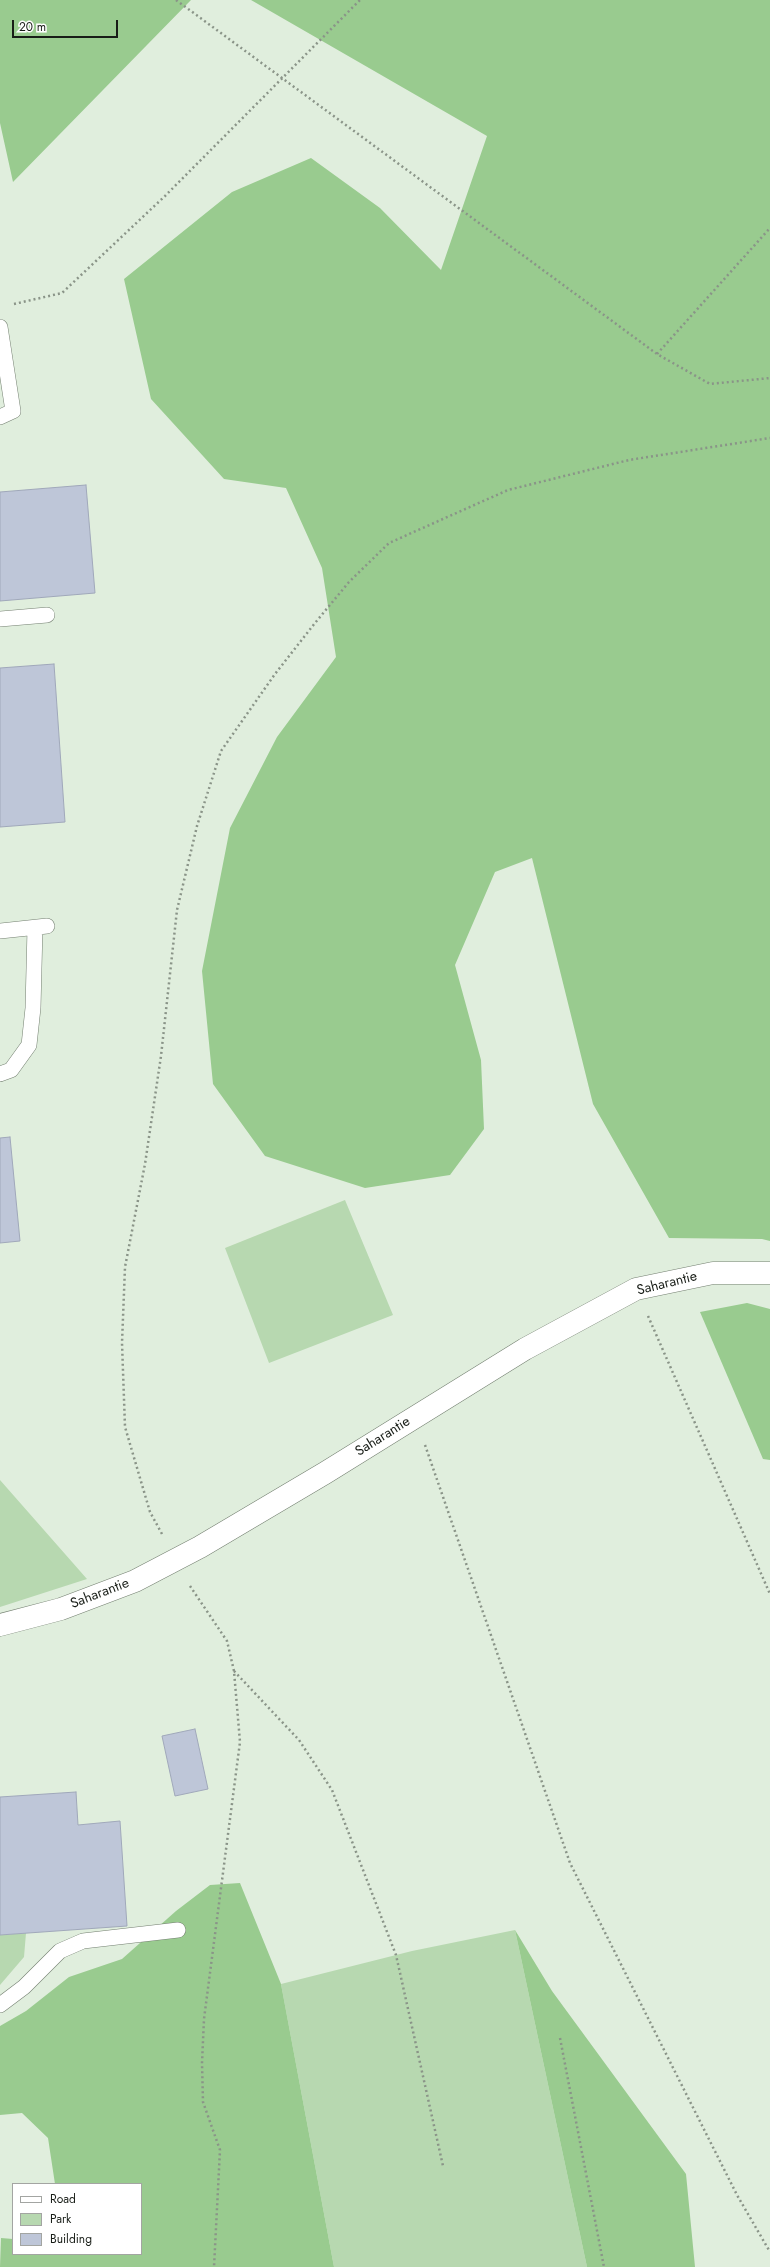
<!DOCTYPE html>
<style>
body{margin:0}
#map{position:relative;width:770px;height:2267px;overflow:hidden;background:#e0eedd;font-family:Jost,sans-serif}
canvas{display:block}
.legend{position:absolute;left:12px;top:2183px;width:130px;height:72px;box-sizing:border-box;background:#fff;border:1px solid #a3a5a2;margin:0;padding:5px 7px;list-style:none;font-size:12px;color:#181d17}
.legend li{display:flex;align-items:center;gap:8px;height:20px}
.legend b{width:20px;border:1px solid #a3a5a2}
.scale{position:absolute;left:12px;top:20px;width:106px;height:18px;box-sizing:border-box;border:2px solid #181d17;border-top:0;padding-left:5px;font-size:12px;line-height:14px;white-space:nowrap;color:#181d17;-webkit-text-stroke:3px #fff;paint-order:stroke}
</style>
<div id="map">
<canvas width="770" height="2267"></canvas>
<ul class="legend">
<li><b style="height:5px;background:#fff"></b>Road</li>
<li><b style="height:11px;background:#b7d8b0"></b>Park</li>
<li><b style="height:11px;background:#bec6d8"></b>Building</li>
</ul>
<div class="scale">20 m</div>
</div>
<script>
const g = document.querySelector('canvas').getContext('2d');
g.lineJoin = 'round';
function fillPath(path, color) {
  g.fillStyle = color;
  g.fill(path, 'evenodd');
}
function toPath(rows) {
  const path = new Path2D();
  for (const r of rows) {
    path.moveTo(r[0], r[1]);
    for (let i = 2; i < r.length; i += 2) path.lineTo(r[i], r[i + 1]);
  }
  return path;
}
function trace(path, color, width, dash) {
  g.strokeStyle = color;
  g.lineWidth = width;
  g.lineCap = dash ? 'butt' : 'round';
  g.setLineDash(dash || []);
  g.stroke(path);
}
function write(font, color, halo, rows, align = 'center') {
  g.font = font + ' Jost,sans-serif';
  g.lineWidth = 4;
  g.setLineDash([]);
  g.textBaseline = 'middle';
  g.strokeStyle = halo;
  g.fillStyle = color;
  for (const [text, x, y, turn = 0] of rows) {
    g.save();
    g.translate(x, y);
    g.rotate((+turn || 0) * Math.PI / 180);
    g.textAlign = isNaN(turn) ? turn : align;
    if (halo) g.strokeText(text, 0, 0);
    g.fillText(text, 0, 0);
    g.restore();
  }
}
fillPath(toPath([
 [345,1200,393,1315,269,1363,225,1248],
 [0,1480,87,1579,0,1607],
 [515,1930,587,2267,334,2267,281,1984,412,1951],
 [26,1933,24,1957,0,1985,0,1935]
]), '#b7d8b0');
fillPath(toPath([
 [0,0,191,0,13,182,0,123],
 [251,0,770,0,770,1241,762,1239,669,1238,593,1104,532,858,495,872,455,965,481,1060,484,1129,450,1175,365,1188,265,1156,213,1084,202,971,230,828,277,737,336,657,322,568,286,488,224,479,151,399,124,279,232,192,311,158,380,208,441,270,487,136],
 [747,1303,770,1309,770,1460,763,1459,700,1312],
 [240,1883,281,1984,334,2267,0,2267,1,2238,13,2239,13,2254,141,2254,141,2184,55,2184,48,2138,22,2113,0,2115,0,2026,26,2011,69,1977,122,1959,176,1911,210,1885],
 [515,1930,552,1991,686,2174,695,2267,587,2267]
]), '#99cb8f');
const building = toPath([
 [86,485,95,593,0,601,0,492,86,485],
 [54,664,65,822,0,827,0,668,54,664],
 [10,1137,20,1241,0,1243,0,1138,10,1137],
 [195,1729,208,1789,175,1796,162,1736,195,1729],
 [76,1792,78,1825,120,1821,127,1926,0,1935,0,1797,76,1792]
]);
fillPath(building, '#bec6d8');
trace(building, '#a0a8ba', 1);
const service = toPath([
 [0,327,13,411,0,417],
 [0,619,47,615],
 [0,931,47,926],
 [0,1074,11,1070,29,1045,33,1008,35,928],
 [0,2005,24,1987,60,1951,83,1941,178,1930]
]);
const tertiary = toPath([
 [0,1625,61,1609,135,1581,200,1547,325,1473,525,1349,636,1289,713,1273,770,1273]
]);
trace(service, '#737f70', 16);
trace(tertiary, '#737f70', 23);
trace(toPath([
 [176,0,657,354,710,384,770,378],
 [14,304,62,293,165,196,360,0],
 [657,354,770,228],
 [648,1316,770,1594],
 [425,1445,570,1863,737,2195,770,2252],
 [162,1534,150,1512,125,1427,122,1343,125,1267,145,1164,161,1056,177,910,197,826,221,751,275,674,315,623,349,582,389,543,508,490,629,460,770,438],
 [190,1586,227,1641,234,1671,240,1742,204,2019,202,2063,203,2102,220,2150,214,2267],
 [234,1671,299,1740,332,1790,396,1955,443,2166],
 [560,2038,604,2267]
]), '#8a9488', 2.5, [2, 3]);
trace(service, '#fff', 15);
trace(tertiary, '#fff', 22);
write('14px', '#181d17', '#fff', [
 ["Saharantie",667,1284,-14],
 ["Saharantie",383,1437,-32],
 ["Saharantie",100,1594,-21]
]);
</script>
